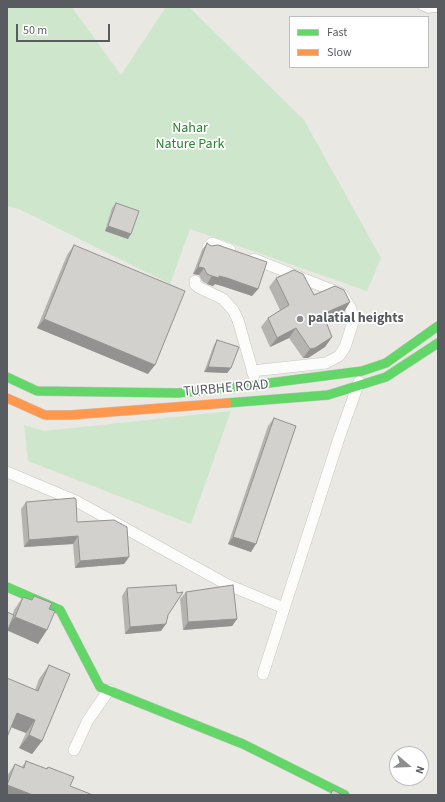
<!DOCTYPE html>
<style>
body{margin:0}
#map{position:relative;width:445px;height:802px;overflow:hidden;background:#eae8e2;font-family:"Source Sans 3",sans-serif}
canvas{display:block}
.frame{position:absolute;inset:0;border:8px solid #585c61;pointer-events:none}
.legend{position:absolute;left:289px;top:16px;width:140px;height:52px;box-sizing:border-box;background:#fff;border:1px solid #bcbec0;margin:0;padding:5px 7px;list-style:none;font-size:12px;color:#585c61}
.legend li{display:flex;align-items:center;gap:8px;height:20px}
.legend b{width:20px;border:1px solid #bcbec0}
.north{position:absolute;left:389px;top:746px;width:40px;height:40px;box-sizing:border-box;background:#fff;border:1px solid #bcbec0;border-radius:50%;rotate:109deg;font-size:11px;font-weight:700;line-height:16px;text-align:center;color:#585c61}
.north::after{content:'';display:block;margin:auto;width:14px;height:18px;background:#8b8d8e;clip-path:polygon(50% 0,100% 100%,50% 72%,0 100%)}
.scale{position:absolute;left:16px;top:24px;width:94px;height:18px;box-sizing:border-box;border:2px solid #585c61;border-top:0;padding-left:5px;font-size:12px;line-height:14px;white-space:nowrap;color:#585c61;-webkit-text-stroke:3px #fff;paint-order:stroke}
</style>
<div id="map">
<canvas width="445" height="802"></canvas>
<div class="frame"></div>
<ul class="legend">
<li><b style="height:5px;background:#63d668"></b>Fast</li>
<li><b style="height:5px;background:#ff974d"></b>Slow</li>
</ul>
<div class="north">N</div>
<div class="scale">50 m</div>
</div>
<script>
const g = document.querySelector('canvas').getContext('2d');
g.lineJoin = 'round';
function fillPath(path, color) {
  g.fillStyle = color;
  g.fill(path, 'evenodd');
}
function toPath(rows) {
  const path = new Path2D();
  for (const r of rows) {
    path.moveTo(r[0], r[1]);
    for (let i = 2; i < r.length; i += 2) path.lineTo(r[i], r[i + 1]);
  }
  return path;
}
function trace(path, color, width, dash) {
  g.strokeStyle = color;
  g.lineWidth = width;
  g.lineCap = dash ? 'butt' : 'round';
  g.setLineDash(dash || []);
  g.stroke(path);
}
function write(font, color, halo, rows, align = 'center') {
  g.font = font + ' "Source Sans 3",sans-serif';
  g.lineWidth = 3.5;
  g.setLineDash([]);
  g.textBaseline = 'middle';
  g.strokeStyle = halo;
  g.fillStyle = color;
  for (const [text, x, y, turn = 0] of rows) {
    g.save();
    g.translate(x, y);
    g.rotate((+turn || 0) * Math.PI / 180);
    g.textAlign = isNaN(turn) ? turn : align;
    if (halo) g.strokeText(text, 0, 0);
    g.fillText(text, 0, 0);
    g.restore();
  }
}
fillPath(toPath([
 [7,7,72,7,121,75,166,7,189,7,304,120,381,258,367,291,190,229,170,284,19,209,7,206],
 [231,411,191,524,28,461,24,425,44,431]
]), '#cee7cc');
const lane = toPath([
 [421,7,428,10,438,9]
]);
const street = toPath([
 [208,247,212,243,230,250],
 [195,281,195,284,198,287,223,299,233,310,238,320,254,376],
 [252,371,326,363,339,356,345,347,353,322,351,309,342,294,254,259],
 [7,472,76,501,226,584,284,608],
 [263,674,339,438,359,382],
 [74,750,88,720,109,690]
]);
const fast = toPath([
 [7,377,37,391,178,393,254,385,362,371,386,363,438,326],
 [227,403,328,395,386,377,438,343],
 [7,587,60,610,100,687,243,744,345,795]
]);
const slow = toPath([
 [7,398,45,415,71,415,227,403]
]);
trace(lane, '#c6c6c4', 7);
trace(street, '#c6c6c4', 12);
trace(fast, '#c6c7c6', 10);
trace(slow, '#c6c7c6', 10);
trace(lane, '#fcfcfb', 5.5);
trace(street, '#fcfcfb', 11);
trace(fast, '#63d668', 9);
trace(slow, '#ff974d', 9);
fillPath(toPath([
 [116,203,128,239,105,231,112,208],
 [207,243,258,289,252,296,222,286,215,284,213,286,207,284,202,281,199,275,193,274,202,250],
 [74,245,148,374,37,328,67,255],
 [276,278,314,295,344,312,325,320,332,337,325,347,308,358,303,358,289,338,270,347,261,327,268,318,280,310,269,287],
 [217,340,231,368,227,373,204,372,214,345],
 [274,418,251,552,228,544,268,426],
 [26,502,77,522,129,557,124,564,75,568,73,544,24,547,21,509],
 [127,588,168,615,161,631,125,634,122,596],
 [186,592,237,619,232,626,183,630,180,599],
 [34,596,49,609,38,644,8,631,14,610,23,597,30,600],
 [49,665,42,741,32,754,19,748,26,733,11,727,7,678,35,690,39,679],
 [26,761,46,769,48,767,74,777,7,795,7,776,15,764,22,767]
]), '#b5b4b0');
fillPath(toPath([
 [108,226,131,234,128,239,105,231],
 [198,267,204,268,199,275,193,274],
 [212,276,219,276,227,278,258,289,252,296,222,286,215,284,213,286,207,284],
 [350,302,344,312,316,324,323,314],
 [44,319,155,365,148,374,37,328],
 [296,328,289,338,270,347,277,338],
 [332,337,325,347,308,358,303,358,310,349],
 [208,367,231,368,227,373,204,372],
 [78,536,73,544,24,547,29,540],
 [233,537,256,544,251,552,228,544],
 [129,557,124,564,75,568,80,561],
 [15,617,47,630,38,644,7,630,7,628],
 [237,619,232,626,183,630,188,622],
 [166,624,161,631,125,634,130,627],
 [17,713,35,720,26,733,8,726],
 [29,735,42,741,32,754,19,748],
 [7,785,33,795,7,795]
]), '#939290');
const building = toPath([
 [116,203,139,211,131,234,108,226,116,203],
 [207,243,211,246,218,245,267,262,258,289,227,278,219,276,219,278,212,276,207,274,204,268,198,267,207,243],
 [74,245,185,291,155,365,44,319,74,245],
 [294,270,303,274,314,295,335,286,344,290,350,302,323,314,332,337,315,348,310,349,296,328,277,338,268,318,289,305,276,278,294,270],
 [217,340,239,347,231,368,208,367,217,340],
 [274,418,296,426,256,544,233,537,274,418],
 [74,498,76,499,77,522,114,520,127,527,129,557,80,561,78,536,29,540,26,502,74,498],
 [176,585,177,593,183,592,168,615,166,624,130,627,127,588,176,585],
 [233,585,237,619,188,622,186,592,233,585],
 [34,596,52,603,49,609,55,611,47,630,15,617,23,597,32,600,34,596],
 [7,612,14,615,7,632,7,612],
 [49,665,70,674,42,741,29,735,35,720,17,713,7,737,7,678,38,691,49,665],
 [26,761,47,769,48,767,74,777,70,786,93,795,33,795,7,785,15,764,24,768,26,761],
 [333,790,343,795,330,795,333,790]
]);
fillPath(building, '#d2d1cd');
trace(building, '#939290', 1);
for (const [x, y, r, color] of [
 [300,319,4,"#8b8d8e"]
]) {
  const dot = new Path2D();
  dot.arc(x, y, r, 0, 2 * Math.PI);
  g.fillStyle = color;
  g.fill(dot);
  trace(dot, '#fff', 1.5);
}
write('14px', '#2e8334', '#fff', [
 ["Nahar",190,129],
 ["Nature Park",190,145]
]);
write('bold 14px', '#585c61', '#fff', [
 ["palatial heights",308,319]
], 'left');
write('14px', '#585c61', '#fff', [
 ["TURBHE ROAD",226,389,-5]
]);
</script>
